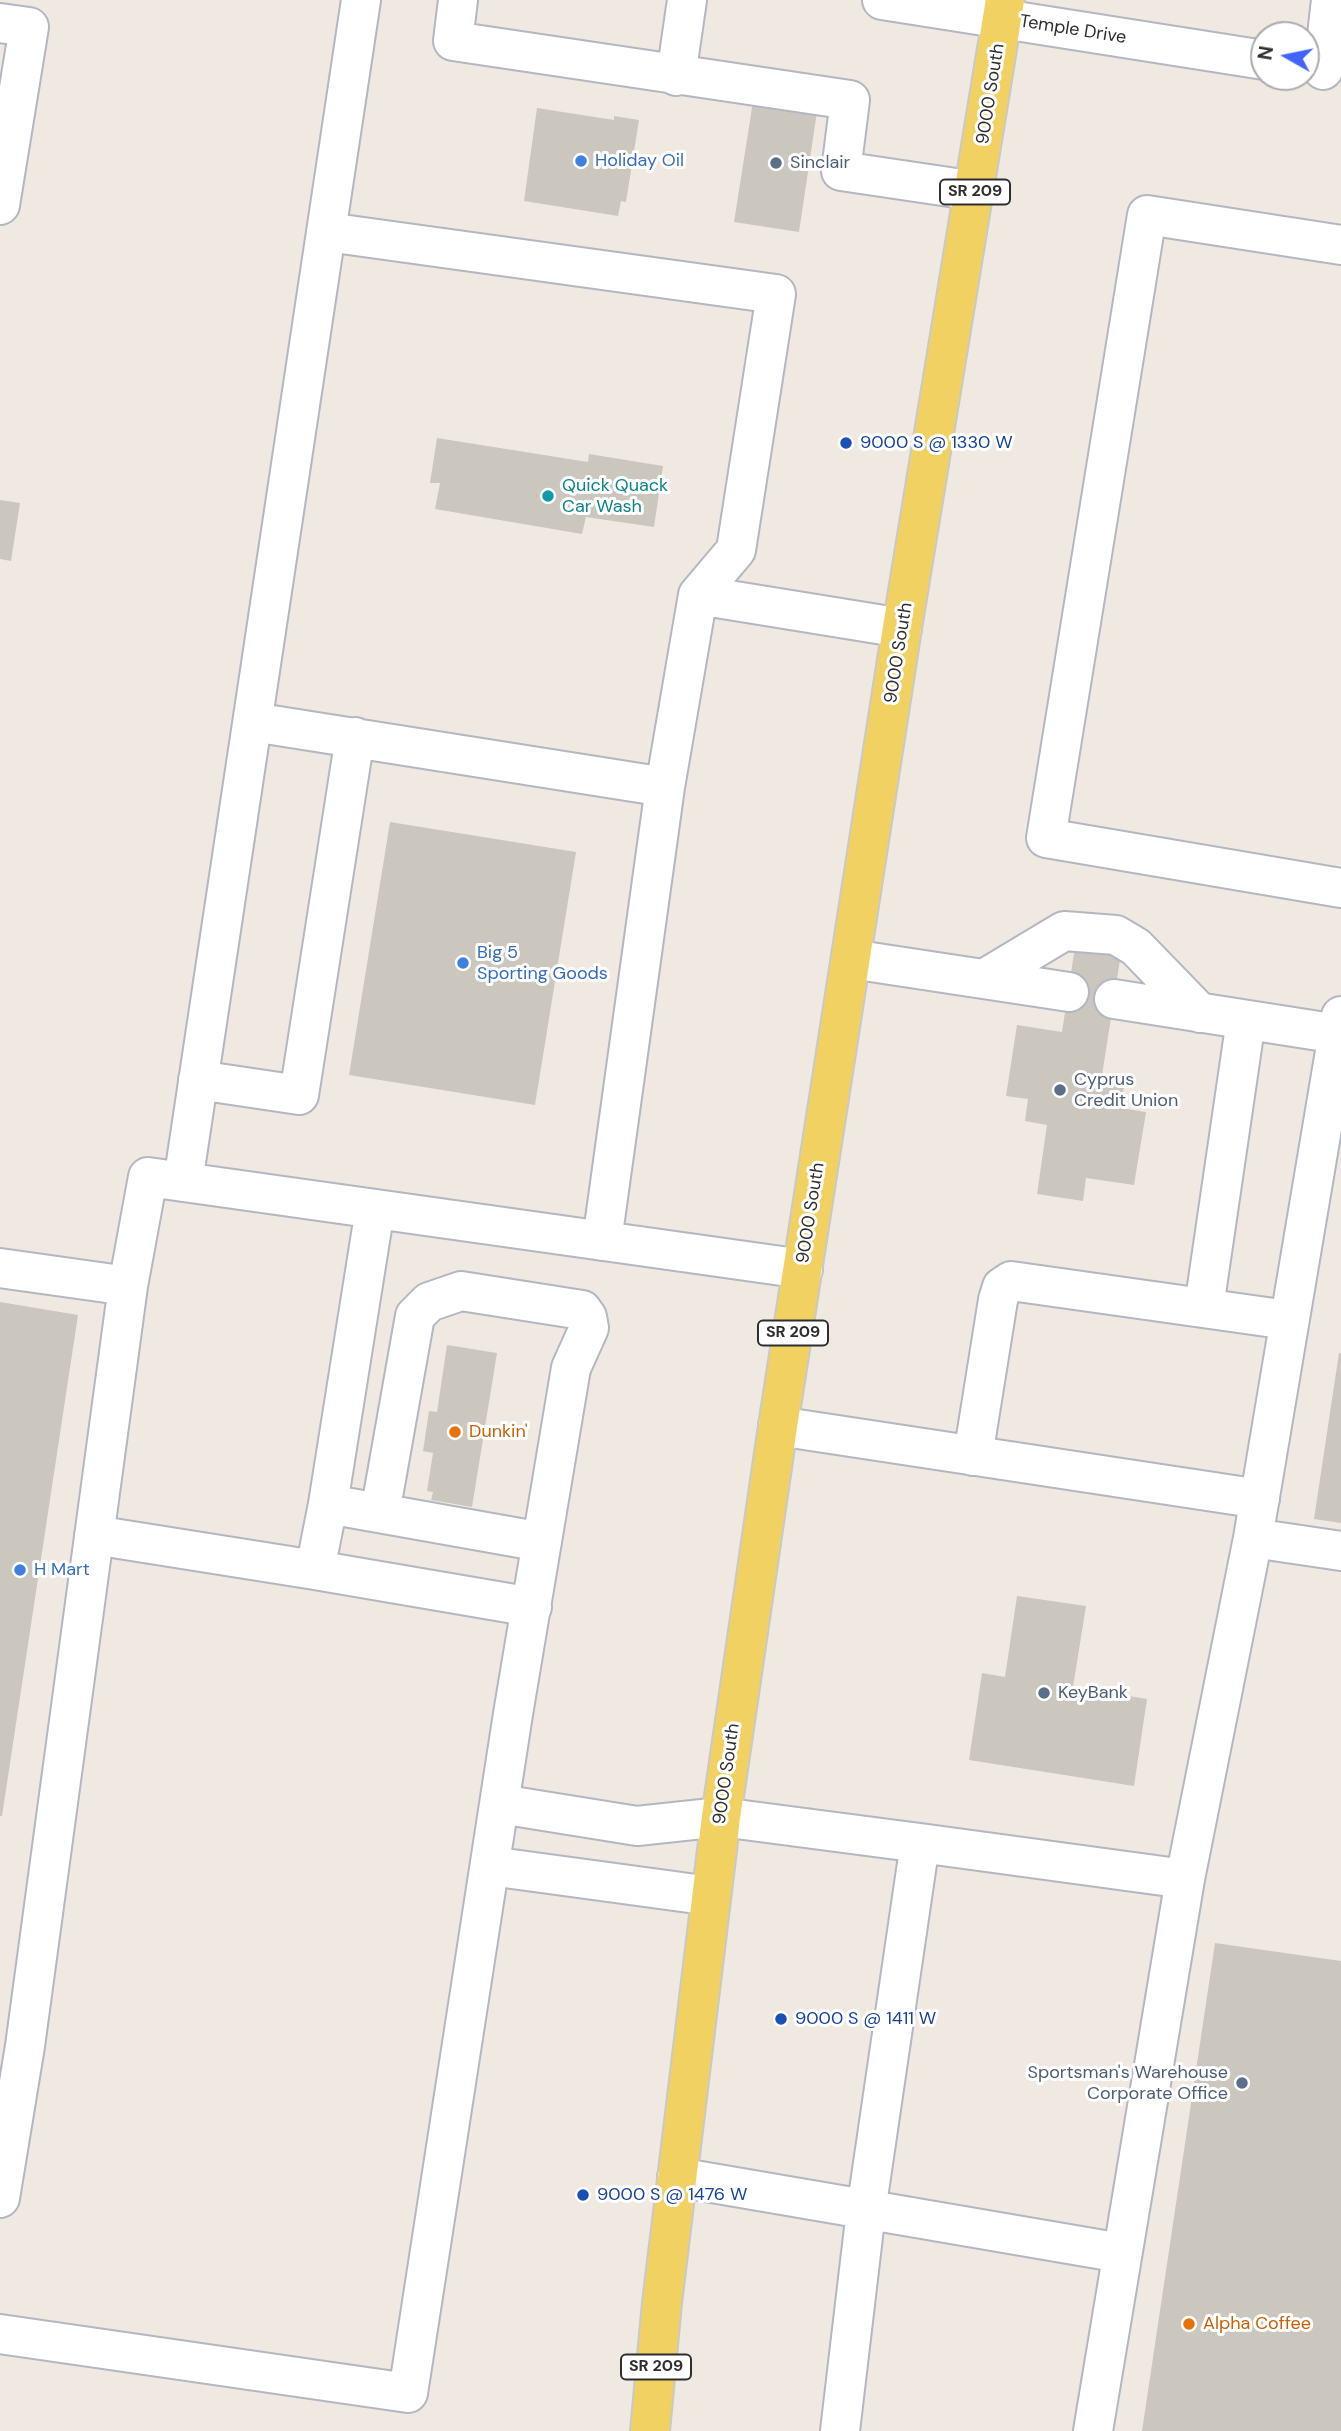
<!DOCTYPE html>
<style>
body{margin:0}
#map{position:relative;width:1341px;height:2431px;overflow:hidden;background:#efe9e1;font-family:"DM Sans",sans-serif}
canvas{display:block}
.north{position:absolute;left:1250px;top:21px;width:70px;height:70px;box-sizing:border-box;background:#fff;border:2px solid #ababab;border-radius:50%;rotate:279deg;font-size:19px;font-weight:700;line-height:28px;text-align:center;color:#2e2e2e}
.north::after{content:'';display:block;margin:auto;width:24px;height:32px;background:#4264fb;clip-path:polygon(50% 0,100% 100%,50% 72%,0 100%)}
</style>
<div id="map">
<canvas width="1341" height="2431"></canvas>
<div class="north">N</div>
</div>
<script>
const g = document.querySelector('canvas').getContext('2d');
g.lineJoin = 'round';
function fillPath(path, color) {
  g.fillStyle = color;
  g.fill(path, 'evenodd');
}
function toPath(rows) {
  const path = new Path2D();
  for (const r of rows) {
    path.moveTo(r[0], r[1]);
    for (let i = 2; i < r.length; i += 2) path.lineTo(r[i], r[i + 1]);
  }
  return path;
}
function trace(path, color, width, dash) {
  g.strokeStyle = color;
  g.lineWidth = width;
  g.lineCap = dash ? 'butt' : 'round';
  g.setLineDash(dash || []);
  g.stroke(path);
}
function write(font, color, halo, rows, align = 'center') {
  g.font = font + ' "DM Sans",sans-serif';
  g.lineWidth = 6;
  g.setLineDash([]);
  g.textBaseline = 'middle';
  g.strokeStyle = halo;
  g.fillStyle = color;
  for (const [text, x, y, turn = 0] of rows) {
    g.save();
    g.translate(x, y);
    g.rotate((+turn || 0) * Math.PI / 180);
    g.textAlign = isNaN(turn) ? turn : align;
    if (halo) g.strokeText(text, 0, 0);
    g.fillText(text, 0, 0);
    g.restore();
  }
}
fillPath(toPath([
 [754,95,818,105,799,232,734,222],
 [537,108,614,120,614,116,639,120,626,202,621,201,618,216,524,201],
 [437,438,588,462,589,454,663,466,654,527,586,517,582,534,435,509,440,483,430,483],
 [0,500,20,503,11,561,0,559],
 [390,822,576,852,535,1105,349,1075],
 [1076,940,1122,947,1101,1082,1124,1086,1121,1108,1146,1112,1134,1185,1086,1178,1083,1201,1037,1194,1047,1125,1025,1121,1028,1099,1006,1096,1017,1025,1062,1032],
 [0,1302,78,1315,2,1816,0,1816],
 [447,1345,497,1353,472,1507,431,1500,433,1492,427,1491,433,1453,423,1451,429,1411,437,1412],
 [1339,1353,1341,1353,1341,1523,1314,1519],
 [1017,1596,1086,1606,1073,1687,1147,1699,1134,1786,969,1760,982,1673,1005,1677],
 [1215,1943,1341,1961,1341,2431,1142,2431]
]), '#cbc7bf');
const minor = toPath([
 [458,0,453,41,850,100,841,171,976,191],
 [882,0,1264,60],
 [0,23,29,27,0,205],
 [1323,70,1331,0],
 [676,76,687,0],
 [327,232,776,294,736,550,698,595,902,628],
 [1341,245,1147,215,1046,838,1341,888],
 [253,722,665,787,698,595],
 [851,959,1069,992],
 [984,979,1064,931,1116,935,1136,947,1200,1013],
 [1114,999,1338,1034],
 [198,1080,299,1095,355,737],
 [183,1182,361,0],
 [375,1209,328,1504,542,1542],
 [602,1241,665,787],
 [0,1268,128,1286],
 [1204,1307,1246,1020],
 [778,1426,1260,1499],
 [973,1456,998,1300,1002,1287,1011,1281,1288,1320],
 [328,1504,315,1570,532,1607],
 [94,1535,315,1570],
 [1253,1538,1341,1551],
 [500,1804,637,1826,721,1817,920,1843,866,2211,840,2431],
 [920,1843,1185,1879],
 [490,1866,711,1896],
 [677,2177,1121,2253],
 [0,2198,25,2046,128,1286,148,1177,803,1269],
 [0,2334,408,2393,513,1714,571,1368,589,1328,587,1317,582,1310,461,1291,429,1302,415,1316,380,1513],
 [1093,2431,1185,1879,1253,1538,1341,1016]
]);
const major = toPath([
 [650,2431,662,2303,721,1817,778,1426,902,628,1005,0]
]);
trace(minor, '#b4b7c1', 42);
trace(major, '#c9c9c9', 42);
trace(minor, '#fff', 38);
trace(major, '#f2d163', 38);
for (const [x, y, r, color] of [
 [581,161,7,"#3f7fe0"],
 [776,163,7,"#5c6f8a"],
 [846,443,7,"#1a4fb4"],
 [548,496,7,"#0f9aa8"],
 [463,963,7,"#3f7fe0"],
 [1060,1090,7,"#5c6f8a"],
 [455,1432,7,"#e8710a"],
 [20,1570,7,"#3f7fe0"],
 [1044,1693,7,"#5c6f8a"],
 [781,2019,7,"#1a4fb4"],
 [1242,2083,7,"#5c6f8a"],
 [583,2195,7,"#1a4fb4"],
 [1189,2324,7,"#e8710a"]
]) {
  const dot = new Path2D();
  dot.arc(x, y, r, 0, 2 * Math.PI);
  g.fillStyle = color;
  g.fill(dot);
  trace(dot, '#fff', 2.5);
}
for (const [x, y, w] of [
 [975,192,70],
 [793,1333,70],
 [656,2367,70]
]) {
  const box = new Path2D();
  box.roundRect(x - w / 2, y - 12.5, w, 25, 5);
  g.fillStyle = '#fff';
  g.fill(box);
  trace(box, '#2e2e2e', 2);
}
write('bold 16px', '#2e2e2e', null, [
 ["SR 209",975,192],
 ["SR 209",793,1333],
 ["SR 209",656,2367]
]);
write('18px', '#2e2e2e', '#fff', [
 ["Temple Drive",1073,30,9],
 ["9000 South",991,94,-81],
 ["9000 South",899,653,-81],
 ["9000 South",811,1213,-81],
 ["9000 South",727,1774,-82]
]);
write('18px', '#366cbe', '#fff', [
 ["Holiday Oil",595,161],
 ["Big 5",477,953],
 ["Sporting Goods",477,974],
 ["H Mart",34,1570]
], 'left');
write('18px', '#4e5e75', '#fff', [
 ["Sinclair",790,163],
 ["Cyprus",1074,1080],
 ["Credit Union",1074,1101],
 ["KeyBank",1058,1693],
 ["Sportsman's Warehouse",1228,2073,"right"],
 ["Corporate Office",1228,2094,"right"]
], 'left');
write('18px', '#164399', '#fff', [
 ["9000 S @ 1330 W",860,443],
 ["9000 S @ 1411 W",795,2019],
 ["9000 S @ 1476 W",597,2195]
], 'left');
write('18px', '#0d838f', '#fff', [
 ["Quick Quack",562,486],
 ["Car Wash",562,507]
], 'left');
write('18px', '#c56008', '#fff', [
 ["Dunkin'",469,1432],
 ["Alpha Coffee",1203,2324]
], 'left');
</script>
